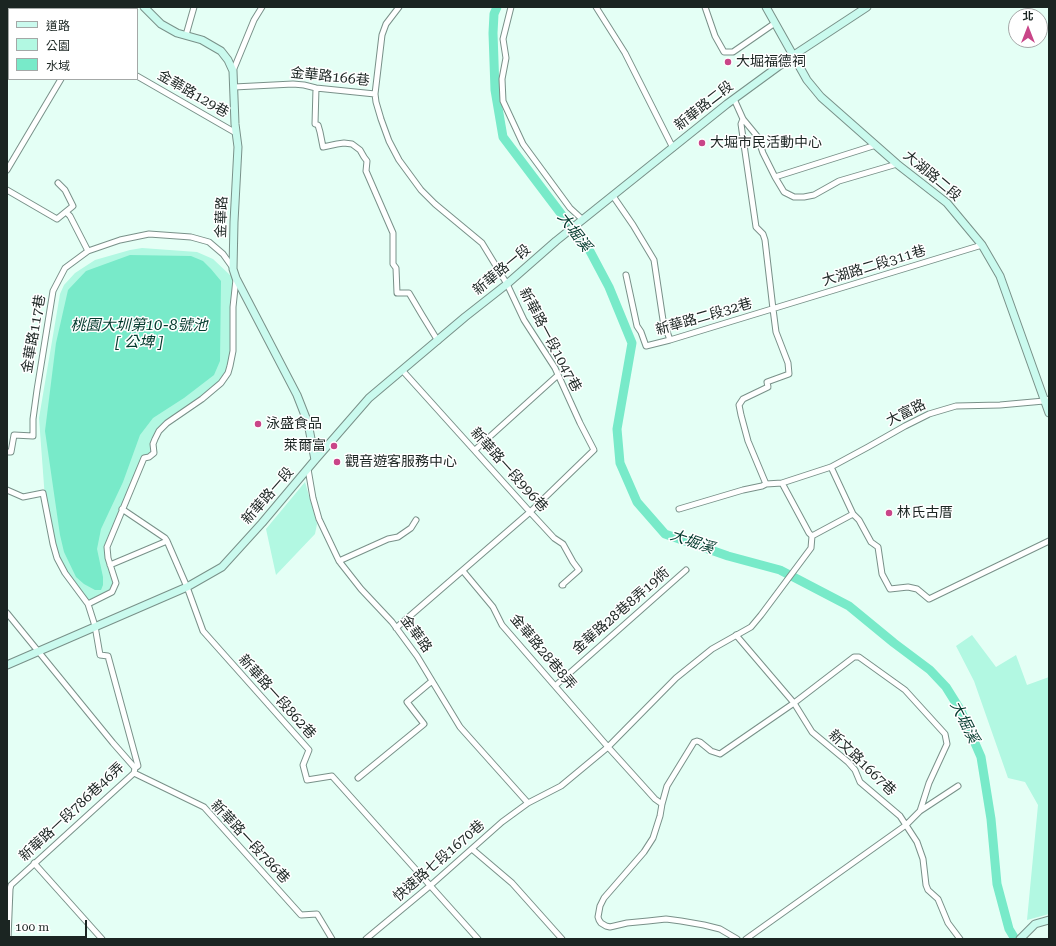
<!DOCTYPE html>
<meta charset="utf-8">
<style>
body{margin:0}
#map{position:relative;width:1056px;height:946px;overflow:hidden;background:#e4fff5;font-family:"Roboto Serif","Noto Sans TC",serif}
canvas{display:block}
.frame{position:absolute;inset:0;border:8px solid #1b2522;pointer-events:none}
.legend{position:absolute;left:8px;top:8px;width:130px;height:72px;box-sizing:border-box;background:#fff;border:1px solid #a4a8a7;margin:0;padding:5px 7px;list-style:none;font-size:12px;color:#1b2522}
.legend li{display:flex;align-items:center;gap:8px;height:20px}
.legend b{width:20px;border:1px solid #a4a8a7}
.north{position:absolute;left:1008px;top:8px;width:40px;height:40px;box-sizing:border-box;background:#fff;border:1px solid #a4a8a7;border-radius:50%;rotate:0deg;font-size:11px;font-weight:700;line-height:16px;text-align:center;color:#1b2522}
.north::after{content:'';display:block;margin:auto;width:14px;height:18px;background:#c94588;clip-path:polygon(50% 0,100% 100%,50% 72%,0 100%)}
.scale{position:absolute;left:8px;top:920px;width:79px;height:18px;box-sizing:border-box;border:2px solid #1b2522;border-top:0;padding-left:5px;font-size:12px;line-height:14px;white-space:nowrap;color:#1b2522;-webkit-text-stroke:3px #fff;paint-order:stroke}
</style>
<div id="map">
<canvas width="1056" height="946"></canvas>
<div class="frame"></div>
<ul class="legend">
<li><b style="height:5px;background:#cafaee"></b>道路</li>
<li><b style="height:11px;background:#b2f8e2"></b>公園</li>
<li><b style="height:11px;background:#78eac9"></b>水域</li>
</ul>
<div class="north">北</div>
<div class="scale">100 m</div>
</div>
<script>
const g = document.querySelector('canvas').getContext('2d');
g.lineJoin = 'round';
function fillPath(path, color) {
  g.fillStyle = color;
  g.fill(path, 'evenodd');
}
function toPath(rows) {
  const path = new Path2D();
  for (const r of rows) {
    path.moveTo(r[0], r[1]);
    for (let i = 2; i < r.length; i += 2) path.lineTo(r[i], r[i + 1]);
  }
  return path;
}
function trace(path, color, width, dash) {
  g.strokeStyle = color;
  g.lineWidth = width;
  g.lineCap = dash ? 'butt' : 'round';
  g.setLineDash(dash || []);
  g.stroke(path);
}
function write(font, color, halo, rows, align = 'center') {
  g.font = font + ' "Roboto Serif","Noto Sans TC",serif';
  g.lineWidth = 3;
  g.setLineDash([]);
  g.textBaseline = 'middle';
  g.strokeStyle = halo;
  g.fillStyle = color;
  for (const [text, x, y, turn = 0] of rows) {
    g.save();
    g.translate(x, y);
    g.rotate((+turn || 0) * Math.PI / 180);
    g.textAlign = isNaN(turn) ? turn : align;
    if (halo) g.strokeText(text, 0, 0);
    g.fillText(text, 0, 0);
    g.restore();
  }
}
fillPath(toPath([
 [142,248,197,252,213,259,230,275,234,273,230,366,221,382,167,423,154,439,154,453,143,458,106,547,114,587,111,595,88,605,58,558,45,499,39,418,60,294,64,285,75,273,95,260,130,250],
 [305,482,317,524,315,534,276,575,266,529],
 [972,635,996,667,1016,655,1027,685,1049,677,1049,914,1027,920,1038,805,1025,782,1008,778,974,681,956,646]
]), '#b2f8e2');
fillPath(toPath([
 [130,255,191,256,203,261,211,269,221,281,220,361,214,375,184,398,153,418,140,435,123,482,101,529,97,549,103,577,103,585,101,590,95,590,84,584,76,577,64,552,60,535,45,431,56,343,68,290,86,271]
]), '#78eac9');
trace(toPath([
 [497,7,494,14,493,33,495,90,503,137,562,215,583,238,609,287,632,343,617,429,620,463,637,502,665,534,728,556,780,570,849,606,894,643,930,670,946,687,961,711,981,757,991,819,997,884,1009,929,1015,939]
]), '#78eac9', 9);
const street = toPath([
 [19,7,23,9],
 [511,7,503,39,506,58,502,79,503,101,523,144,570,208,583,220],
 [596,7,625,53,673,148],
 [705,7,715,36,724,52,733,52,775,23],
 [102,9,103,7],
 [186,35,194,7],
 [233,71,254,20,262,7],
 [137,76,236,133],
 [234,87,293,84,304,85,316,88,375,94],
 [316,88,315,124,318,125,320,132,323,147,337,144,344,143,352,144,360,150,364,157,367,161,366,171,393,233,393,264,396,268,397,293,409,293,422,315,438,341],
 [734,99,743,119,757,136,763,153,775,177,784,192,794,197,804,197,814,195,839,181,897,164],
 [743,119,741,124,756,227,763,234,765,240,773,309,776,332,788,363,789,374,767,382,768,387,743,399,739,405,741,415,748,441,766,484],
 [7,170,61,79],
 [775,177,876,145],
 [7,190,57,219,73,206,65,190,58,183],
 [613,196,633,225,654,260,663,320,670,340],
 [66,212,70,216,88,251],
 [626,275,637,326,641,332,646,346,670,340,982,245],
 [402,370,530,512,554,538,563,544,573,562,579,570,562,585,563,585],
 [475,450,558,375],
 [7,452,11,452,14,435,33,436,33,419,37,390,53,291,65,268,88,251,120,240,149,234,191,237,209,242,223,254,233,268],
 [308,469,313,498,319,519,339,561,361,589,392,622,417,656,460,727,528,803],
 [782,483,831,467,868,447,905,426,929,414,956,406,1000,405,1044,401,1049,399],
 [7,490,23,497,43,493,53,544,57,558,65,573,88,604],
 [122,509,165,538,167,541,187,587,203,631,309,750,303,765,307,780,332,776,478,939],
 [853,514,859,520,871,542,878,547,882,574,890,589,908,587,917,589,929,599,1049,541],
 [812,536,853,514,831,467],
 [339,561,388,539,398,537,411,528,416,520],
 [110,565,167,541],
 [463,571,493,607,502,625,608,747,655,799,662,804],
 [7,613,113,743,135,768],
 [396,628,530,512,594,450,580,423,555,368,524,320,507,284,482,243,435,204,421,190,399,160,389,141,381,119,376,102,375,94,382,35,386,24,399,7],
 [736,635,794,703,812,732,848,762,855,770,860,782,900,816,917,842,923,859,926,885,928,890,938,899,948,923,960,939],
 [555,686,686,570],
 [134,773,204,807,301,915,317,914,332,939],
 [358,778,424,724,407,702,432,681],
 [472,849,512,883,562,939],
 [34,863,102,939],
 [8,939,10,889,11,885,134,773,135,768,138,766,108,656,100,655,95,626,88,604,112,592,116,583,108,558,107,547,144,458,149,457,154,453,153,444,155,439,159,431,167,423,202,399,221,383,228,373,230,366,233,351,233,307,236,279],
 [366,939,431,885,502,822,528,803,561,786,608,747,676,678,712,649,751,627,761,615,811,548,812,536,809,533,782,483,766,484,762,486,743,490,679,509],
 [737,939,720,929,704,925,681,921,666,919,648,921,627,923,610,927,606,926,601,923,599,920,598,917,600,906,604,898,644,852,653,838,660,816,662,804,667,786,694,742,697,741,700,742,711,751,720,754,794,703,854,657,859,657,905,690,945,734,947,744,929,783,920,811],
 [746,939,906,825,920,811,958,786]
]);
const secondary = toPath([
 [144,7,161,24,177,33,202,40,221,51,228,60,233,71,235,124,238,147,234,222,233,269,236,278,297,395,308,423,315,460],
 [766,7,807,80,821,97,897,164,947,203,982,245,1000,276,1049,413],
 [7,665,187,587,222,567,262,523,315,460,369,398,465,317,507,284,556,241,727,104,794,55,867,7],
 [1020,939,1035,924,1049,920]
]);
trace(street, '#799189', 7);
trace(secondary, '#799189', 9);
trace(street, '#fff', 5);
trace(secondary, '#cafaee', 7);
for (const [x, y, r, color] of [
 [728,62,4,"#c94588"],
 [702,143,4,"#c94588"],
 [258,424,4,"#c94588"],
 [334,446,4,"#c94588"],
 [337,462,4,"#c94588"],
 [889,513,4,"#c94588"]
]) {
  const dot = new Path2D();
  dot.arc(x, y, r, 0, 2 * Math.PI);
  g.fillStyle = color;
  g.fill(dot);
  trace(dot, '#fff', 1.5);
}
write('14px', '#1b2522', '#fff', [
 ["大堀福德祠",736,62],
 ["大堀市民活動中心",710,143],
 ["泳盛食品",266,424],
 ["萊爾富",326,446,"right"],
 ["觀音遊客服務中心",345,462],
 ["林氏古厝",897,513]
], 'left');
write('14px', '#1b2522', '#fff', [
 ["金華路166巷",330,77,6],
 ["金華路129巷",193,94,30],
 ["新華路二段",704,106,-38],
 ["大湖路二段",932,176,40],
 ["金華路",222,217,-88],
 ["大湖路二段311巷",874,266,-17],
 ["新華路一段",502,270,-40],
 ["新華路二段32巷",704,317,-16],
 ["金華路117巷",34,334,-80],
 ["新華路一段1047巷",550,340,62],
 ["大富路",906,413,-26],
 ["新華路一段996巷",509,470,48],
 ["新華路一段",268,496,-49],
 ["金華路28巷8弄19衖",621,611,-41],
 ["金華路",416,634,54],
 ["金華路28巷8弄",543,652,50],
 ["新華路一段862巷",277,697,48],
 ["新文路1667巷",862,763,44],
 ["新華路一段786巷46弄",72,812,-43],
 ["新華路一段786巷",250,842,47],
 ["快速路七段1670巷",439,861,-41]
]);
write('italic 15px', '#02392c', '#fff', [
 ["大堀溪",574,232,53],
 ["桃園大圳第10-8號池",139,326],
 ["[ 公埤 ]",139,343],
 ["大堀溪",692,542,19],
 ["大堀溪",964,722,63]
]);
</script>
